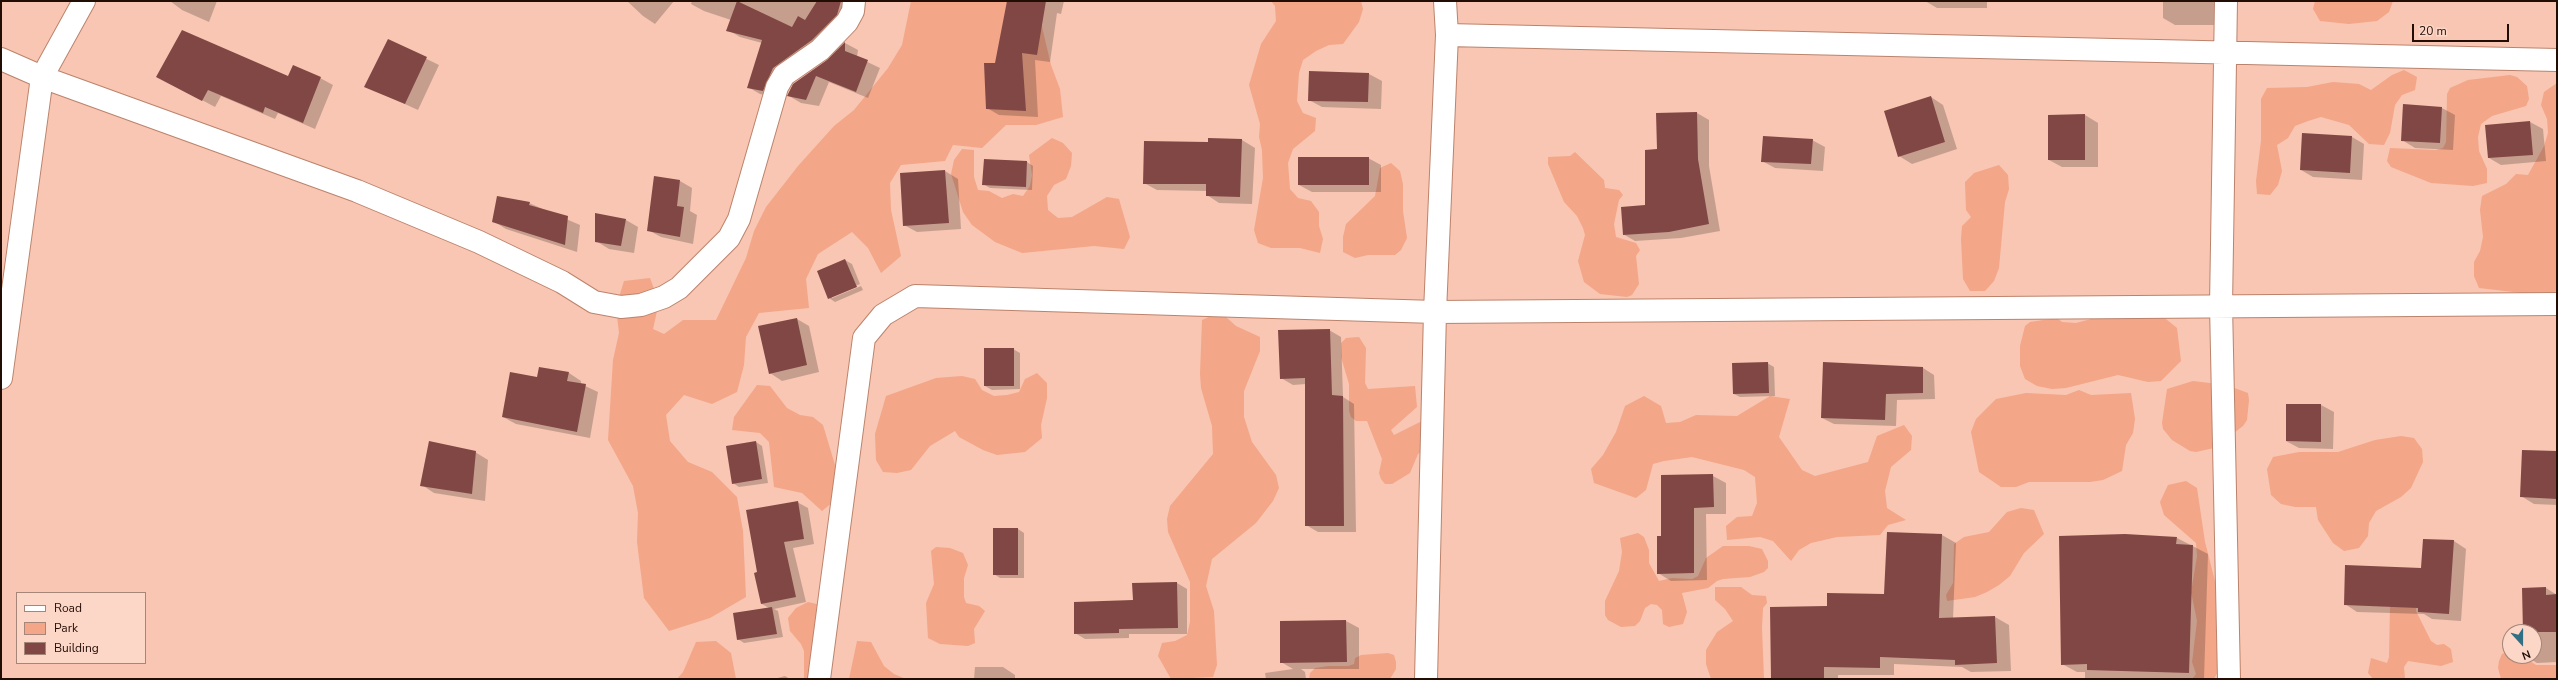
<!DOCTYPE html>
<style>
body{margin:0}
#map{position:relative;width:2558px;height:680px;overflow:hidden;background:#f8c6b2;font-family:"Nunito Sans",sans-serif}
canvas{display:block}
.frame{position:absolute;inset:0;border:2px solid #220d05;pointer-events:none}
.legend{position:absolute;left:16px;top:592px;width:130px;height:72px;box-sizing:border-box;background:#fcd6c7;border:1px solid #a58679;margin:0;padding:5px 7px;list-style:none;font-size:12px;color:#220d05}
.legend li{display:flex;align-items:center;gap:8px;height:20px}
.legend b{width:20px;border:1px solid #a58679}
.north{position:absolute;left:2502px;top:624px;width:40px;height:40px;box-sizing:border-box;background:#fcd6c7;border:1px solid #a58679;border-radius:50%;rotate:159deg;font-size:11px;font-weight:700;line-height:16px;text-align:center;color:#220d05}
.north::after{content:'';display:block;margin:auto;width:14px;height:18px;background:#306f84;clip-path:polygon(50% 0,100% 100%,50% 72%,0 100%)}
.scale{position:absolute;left:2412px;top:24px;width:97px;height:18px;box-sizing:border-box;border:2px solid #220d05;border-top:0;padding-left:5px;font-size:12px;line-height:14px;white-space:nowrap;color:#220d05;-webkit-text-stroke:3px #fcd6c7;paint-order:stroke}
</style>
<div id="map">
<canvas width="2558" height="680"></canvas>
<div class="frame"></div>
<ul class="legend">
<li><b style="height:5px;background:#fff"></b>Road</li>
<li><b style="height:11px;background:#f3a688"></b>Park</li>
<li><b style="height:11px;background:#814745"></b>Building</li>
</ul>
<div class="north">N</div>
<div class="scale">20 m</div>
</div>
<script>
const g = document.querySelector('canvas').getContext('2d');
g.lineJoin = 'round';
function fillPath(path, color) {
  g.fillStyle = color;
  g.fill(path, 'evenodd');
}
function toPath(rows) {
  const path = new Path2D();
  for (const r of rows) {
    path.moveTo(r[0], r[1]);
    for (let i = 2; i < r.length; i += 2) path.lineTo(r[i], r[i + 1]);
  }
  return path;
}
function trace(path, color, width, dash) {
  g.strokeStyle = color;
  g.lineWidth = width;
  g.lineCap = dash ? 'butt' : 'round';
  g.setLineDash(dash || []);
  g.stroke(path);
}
fillPath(toPath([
 [911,1,1036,1,1051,65,1060,89,1063,117,1036,125,1006,125,982,148,953,145,945,161,901,165,890,183,891,210,901,256,881,273,868,248,852,232,818,254,806,279,809,308,759,313,746,337,744,365,737,392,712,404,684,395,666,415,670,441,688,462,712,472,737,497,743,531,746,597,710,618,669,631,644,598,637,542,638,513,633,486,608,440,613,360,619,333,616,307,624,281,650,278,659,302,653,329,664,334,683,320,716,320,746,258,754,231,766,207,798,166,834,126,854,110,888,68,902,45],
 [1271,1,1361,1,1363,9,1359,22,1343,44,1329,45,1316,51,1303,60,1299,73,1297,101,1303,113,1316,118,1315,131,1293,149,1288,163,1290,189,1298,198,1311,201,1319,212,1319,226,1323,239,1320,253,1300,248,1271,248,1258,243,1254,230,1263,178,1262,150,1259,137,1260,124,1249,85,1261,44,1276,21,1275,6],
 [2315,1,2393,1,2389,12,2377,21,2349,24,2320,21,2313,9],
 [2404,70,2417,77,2415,90,2402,95,2395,105,2390,133,2384,145,2369,144,2349,125,2321,117,2308,121,2295,126,2288,138,2277,145,2282,171,2278,185,2270,195,2257,194,2256,181,2261,141,2261,99,2267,88,2307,87,2333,82,2359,84,2371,90,2392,75],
 [2510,75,2517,77,2527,86,2529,99,2526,106,2492,116,2481,124,2478,137,2479,151,2487,169,2487,183,2473,186,2431,183,2391,167,2387,161,2390,148,2436,150,2443,148,2446,142,2447,94,2450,88,2468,80],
 [2557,83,2557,289,2555,292,2522,293,2479,288,2474,276,2474,262,2480,251,2483,237,2480,210,2482,196,2506,184,2516,174,2528,175,2544,146,2548,133,2547,119,2541,105,2544,92],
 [1052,138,1063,143,1072,153,1071,166,1066,179,1054,185,1047,196,1048,210,1058,218,1072,217,1107,197,1119,199,1130,237,1124,249,1094,246,1022,253,995,242,972,225,963,212,951,174,954,160,962,149,974,150,974,177,978,190,989,191,1002,198,1013,194,1023,196,1030,186,1032,175,1029,155],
 [1575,152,1604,180,1605,188,1619,190,1623,195,1619,200,1614,224,1616,237,1636,243,1640,250,1636,256,1639,284,1632,295,1627,297,1600,294,1584,282,1578,261,1585,235,1583,228,1577,216,1564,202,1548,164,1548,157,1570,156],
 [1391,163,1400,171,1403,184,1403,211,1407,238,1401,250,1395,255,1368,255,1355,258,1343,252,1343,237,1346,224,1375,196,1380,168],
 [1999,165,2008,175,2009,189,2005,202,1999,268,1994,281,1985,291,1970,291,1963,279,1961,239,1962,226,1971,217,1966,210,1965,182,1974,173],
 [1213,315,1226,317,1236,326,1260,337,1260,351,1244,391,1244,417,1252,442,1276,475,1279,488,1273,501,1256,523,1212,559,1206,586,1214,611,1217,665,1213,677,1171,679,1158,656,1162,643,1175,641,1187,635,1190,622,1190,582,1168,532,1167,519,1170,506,1213,454,1212,426,1201,388,1200,374,1202,320],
 [2161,315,2177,328,2181,361,2161,381,2148,382,2118,375,2066,388,2052,389,2037,386,2025,379,2020,366,2020,346,2025,326,2030,322,2057,318,2062,322,2076,323,2095,318],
 [1359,337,1366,348,1365,383,1368,389,1415,386,1417,407,1391,430,1394,435,1424,420,1424,450,1418,454,1410,473,1392,484,1385,484,1381,479,1379,473,1382,459,1367,421,1356,421,1351,417,1349,411,1349,384,1341,357,1341,343,1346,338],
 [1037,373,1047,383,1047,398,1041,425,1042,438,1025,452,997,455,983,450,959,437,955,431,930,446,911,470,897,473,883,472,876,460,875,434,886,396,936,378,962,376,975,379,982,390,994,396,1007,395,1019,392,1025,379],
 [2193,381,2226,385,2248,393,2249,400,2247,420,2243,426,2214,448,2196,452,2190,451,2172,440,2163,429,2162,423,2167,389],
 [757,385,770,386,787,408,800,415,813,417,823,425,838,475,833,502,822,511,802,493,774,487,769,442,760,433,732,430,734,417],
 [2079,390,2091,395,2131,393,2135,419,2133,433,2126,445,2122,471,2103,480,2090,482,2029,482,2016,487,2001,487,1979,472,1971,432,1976,419,1996,399,2026,393,2066,395],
 [1644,396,1661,406,1666,423,1680,422,1696,415,1737,416,1770,396,1790,399,1779,437,1802,470,1815,476,1868,462,1877,436,1904,425,1912,436,1911,450,1891,467,1885,491,1887,508,1906,520,1888,525,1880,535,1837,537,1811,543,1799,550,1791,561,1773,541,1760,537,1727,540,1726,526,1737,517,1752,516,1757,503,1755,477,1744,470,1692,457,1664,461,1653,464,1646,490,1636,498,1594,483,1591,469,1603,455,1616,432,1625,406],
 [2401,436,2414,438,2422,449,2423,462,2411,488,2401,497,2376,511,2369,523,2368,536,2359,548,2344,551,2333,543,2318,520,2316,507,2295,507,2281,504,2271,495,2267,469,2273,457,2299,452,2338,452,2375,440],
 [2186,481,2197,488,2205,542,2218,593,2219,670,2214,679,2192,679,2196,674,2192,662,2197,621,2191,592,2197,556,2196,543,2164,515,2160,502,2168,485],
 [2021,508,2034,510,2044,534,2024,553,2010,576,1999,585,1987,592,1975,597,1947,601,1946,595,1953,583,1954,544,1964,537,1989,532,2007,512],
 [1638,533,1644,537,1649,550,1649,563,1659,581,1672,578,1692,579,1698,576,1706,558,1723,546,1749,546,1762,549,1768,561,1768,568,1764,572,1750,577,1723,579,1717,581,1708,588,1682,593,1687,612,1683,624,1669,627,1663,624,1662,610,1657,605,1651,604,1645,608,1640,621,1635,626,1621,627,1608,620,1605,615,1605,601,1619,571,1622,552,1620,538],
 [936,547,950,548,963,553,968,565,964,578,964,597,966,603,979,606,985,611,974,629,975,643,968,646,940,644,928,638,926,603,934,584,931,551],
 [1715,587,1741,587,1752,595,1766,596,1767,603,1763,608,1762,628,1764,679,1711,679,1706,664,1706,650,1717,632,1733,621,1725,609,1715,600],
 [808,602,821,605,813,679,804,679,804,651,801,644,790,631,788,618,796,608],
 [2416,603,2416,611,2431,641,2437,645,2444,644,2451,649,2453,662,2441,666,2408,661,2404,667,2405,679,2373,679,2368,673,2371,658,2387,663,2389,657,2390,605],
 [716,641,731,653,736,679,677,679,683,672,696,642],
 [857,641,871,642,884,666,894,674,906,679,849,679],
 [2510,651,2510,656,2522,656,2536,665,2557,665,2557,679,2501,679,2498,668,2499,661,2502,654],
 [1388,653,1394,655,1396,662,1396,669,1390,679,1309,679,1310,673,1315,668,1328,666,1348,666,1354,664,1355,658,1361,655]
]), '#f3a688');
fillPath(toPath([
 [170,1,217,1,209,22,182,10],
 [627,1,674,1,655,24,643,16],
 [692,1,856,1,776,97,760,94,748,87,762,43,740,37,728,30,731,20,704,11,691,4],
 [1008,1,1064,1,1061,14,1057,13,1050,62,1035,60,1038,117,999,115,987,108],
 [1925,1,1987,1,1987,8,1937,8],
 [2163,1,2217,1,2217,25,2175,25,2163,18],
 [388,40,439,65,418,110,365,86],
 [845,43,858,50,857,57,880,68,868,98,829,82,819,106,801,103,789,96],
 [1310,72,1369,74,1382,81,1381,109,1322,107,1309,100],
 [289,78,320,78,333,85,315,129,278,113,275,119,221,96,215,107,170,83],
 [1931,97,1943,105,1957,149,1912,164,1899,156],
 [2442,108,2455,115,2453,150,2415,148,2402,140],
 [1697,113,1709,120,1709,166,1720,231,1681,238,1635,241,1623,234,1646,206,1658,150,1657,114],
 [2085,115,2098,123,2098,167,2062,167,2049,160],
 [2530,122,2543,129,2546,161,2501,165,2489,158,2486,126],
 [2352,137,2364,144,2362,180,2313,177,2301,170],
 [1242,140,1255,148,1252,204,1219,203,1207,195,1207,191,1157,190,1144,183,1209,143],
 [1812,140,1825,147,1823,171,1775,168,1762,161],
 [1368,158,1381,165,1381,192,1312,192,1299,185],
 [1027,162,1033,166,1032,190,990,188,983,184],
 [945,171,958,179,961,229,917,232,904,225,901,174],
 [680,181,692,188,690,211,697,215,693,244,661,237,648,230],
 [529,203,580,225,577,252,506,229,493,221],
 [626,220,638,227,634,253,609,249,596,241],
 [845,260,852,264,860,284,832,296,832,298,861,286,863,290,835,302,829,298],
 [797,319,809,326,819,372,782,381,770,373],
 [1329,330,1341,337,1343,397,1354,404,1356,532,1318,532,1306,525,1306,384,1293,385,1281,378],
 [1013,349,1020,353,1020,389,992,390,985,386],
 [1767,363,1774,367,1775,396,1740,397,1734,394],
 [1923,368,1934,375,1935,399,1897,400,1896,426,1834,424,1822,418],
 [569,373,581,381,581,384,598,392,590,438,516,424,503,417,538,378],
 [2287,405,2321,405,2334,412,2333,449,2299,448,2286,441],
 [756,442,762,446,768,483,739,487,733,483,727,447],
 [475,452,488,460,485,501,434,493,422,485],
 [2557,452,2557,505,2534,504,2521,496],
 [1662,476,1713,476,1726,483,1726,514,1706,514,1707,580,1671,581,1658,573,1662,537],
 [797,502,808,508,814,544,793,548,806,602,774,609,778,611,783,637,744,643,738,639,769,608,762,604,758,573],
 [994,529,1018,529,1024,533,1024,578,1000,578,994,574],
 [1888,533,1942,535,1956,543,1953,619,1995,617,2009,625,2011,671,1971,672,1962,667,1894,664,1894,675,1838,675,1838,679,1772,679,1828,607,1885,595],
 [2177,538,2208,554,2204,679,2085,679,2085,672,2077,672,2062,664],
 [2454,541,2466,549,2461,621,2432,619,2424,614,2357,612,2345,604,2422,569],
 [1177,583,1187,589,1187,634,1129,634,1129,638,1085,639,1075,633,1134,601],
 [2546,588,2557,595,2557,662,2537,663,2526,656,2534,656,2534,632,2524,632],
 [1346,621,1359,628,1359,669,1301,669,1305,672,1306,679,1266,679,1265,673,1293,669,1281,662],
 [975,667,1003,667,1015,675,1015,679,974,679],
 [785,676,790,679,774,679]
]), '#0003');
fillPath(toPath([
 [737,1,792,27,798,16,805,20,817,1,841,1,837,15,812,40,773,68,763,91,747,88,762,40,726,31],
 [1007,1,1046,1,1037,55,1022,53,1026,111,986,109,984,63,995,63],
 [182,30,288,76,293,65,321,77,303,123,265,107,263,113,208,90,202,101,156,77],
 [388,39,427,57,405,104,364,87],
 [845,42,845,51,868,60,856,92,816,76,806,100,787,96,793,84,827,60],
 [1309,71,1369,73,1368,102,1308,101],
 [1931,96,1945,142,1898,157,1884,111],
 [2403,104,2442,107,2440,143,2401,141],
 [1697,112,1698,159,1709,224,1669,232,1623,235,1621,207,1645,205,1645,150,1657,149,1656,113],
 [2085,114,2085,160,2048,160,2048,115],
 [2530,121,2533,155,2488,158,2485,125],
 [2302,133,2352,136,2350,173,2300,170],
 [1763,136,1813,139,1811,164,1761,162],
 [1208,138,1242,139,1240,197,1206,196,1206,184,1143,184,1144,141,1208,142],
 [1298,157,1369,157,1369,185,1298,185],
 [984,159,1027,161,1026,187,982,185],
 [945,170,949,223,903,226,900,173],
 [654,176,680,180,677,206,684,207,680,237,647,231],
 [497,196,530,202,529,205,568,216,565,245,492,222],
 [595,213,626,219,621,246,595,242],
 [845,259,857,287,828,299,817,271],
 [797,318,807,365,769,374,758,326],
 [1330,329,1332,395,1343,396,1344,526,1305,526,1305,378,1280,379,1278,330],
 [984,348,1014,348,1014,386,984,386],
 [1768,362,1769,393,1733,394,1732,363],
 [1823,362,1923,367,1923,393,1886,394,1885,420,1821,418],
 [539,367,569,372,567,381,586,384,577,432,502,417,510,372,537,377],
 [2286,404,2321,404,2321,442,2286,441],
 [429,441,476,451,472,494,420,486],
 [756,441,762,479,732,484,726,446],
 [2522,450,2557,451,2557,499,2520,497],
 [1713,474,1714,507,1694,508,1694,573,1657,574,1657,536,1661,536,1661,475],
 [798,501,804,539,784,542,796,597,761,604,754,573,757,572,746,510],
 [993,528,1018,528,1018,575,993,575],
 [1887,532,1942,534,1939,618,1995,616,1997,663,1955,665,1955,660,1880,657,1880,668,1824,667,1824,679,1771,679,1770,607,1827,606,1827,593,1884,594],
 [2125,534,2177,537,2176,544,2193,545,2189,673,2087,670,2087,664,2061,665,2059,536],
 [2423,539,2454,540,2449,614,2418,612,2418,608,2344,605,2345,565,2421,568],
 [1177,582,1178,628,1119,629,1119,633,1074,634,1074,602,1133,600,1132,583],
 [2546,587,2546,595,2557,594,2557,632,2523,632,2522,588],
 [772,607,777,634,737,640,733,613],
 [1346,620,1347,662,1280,663,1280,621]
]), '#814745');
const minor = toPath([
 [84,1,42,77,357,191,479,242,562,282,594,302,621,307,641,305,664,297,679,288,729,238,739,219,777,87,784,75,820,50,847,22,853,11,854,1],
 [2226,1,2221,305,2229,679],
 [1447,35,2557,60],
 [1,59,42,77,1,378],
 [819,679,864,338,883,315,915,296,1435,312,2557,304],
 [1426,679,1435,312,1447,35,1445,1]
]);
trace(minor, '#bc836c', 24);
trace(minor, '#fff', 22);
</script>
